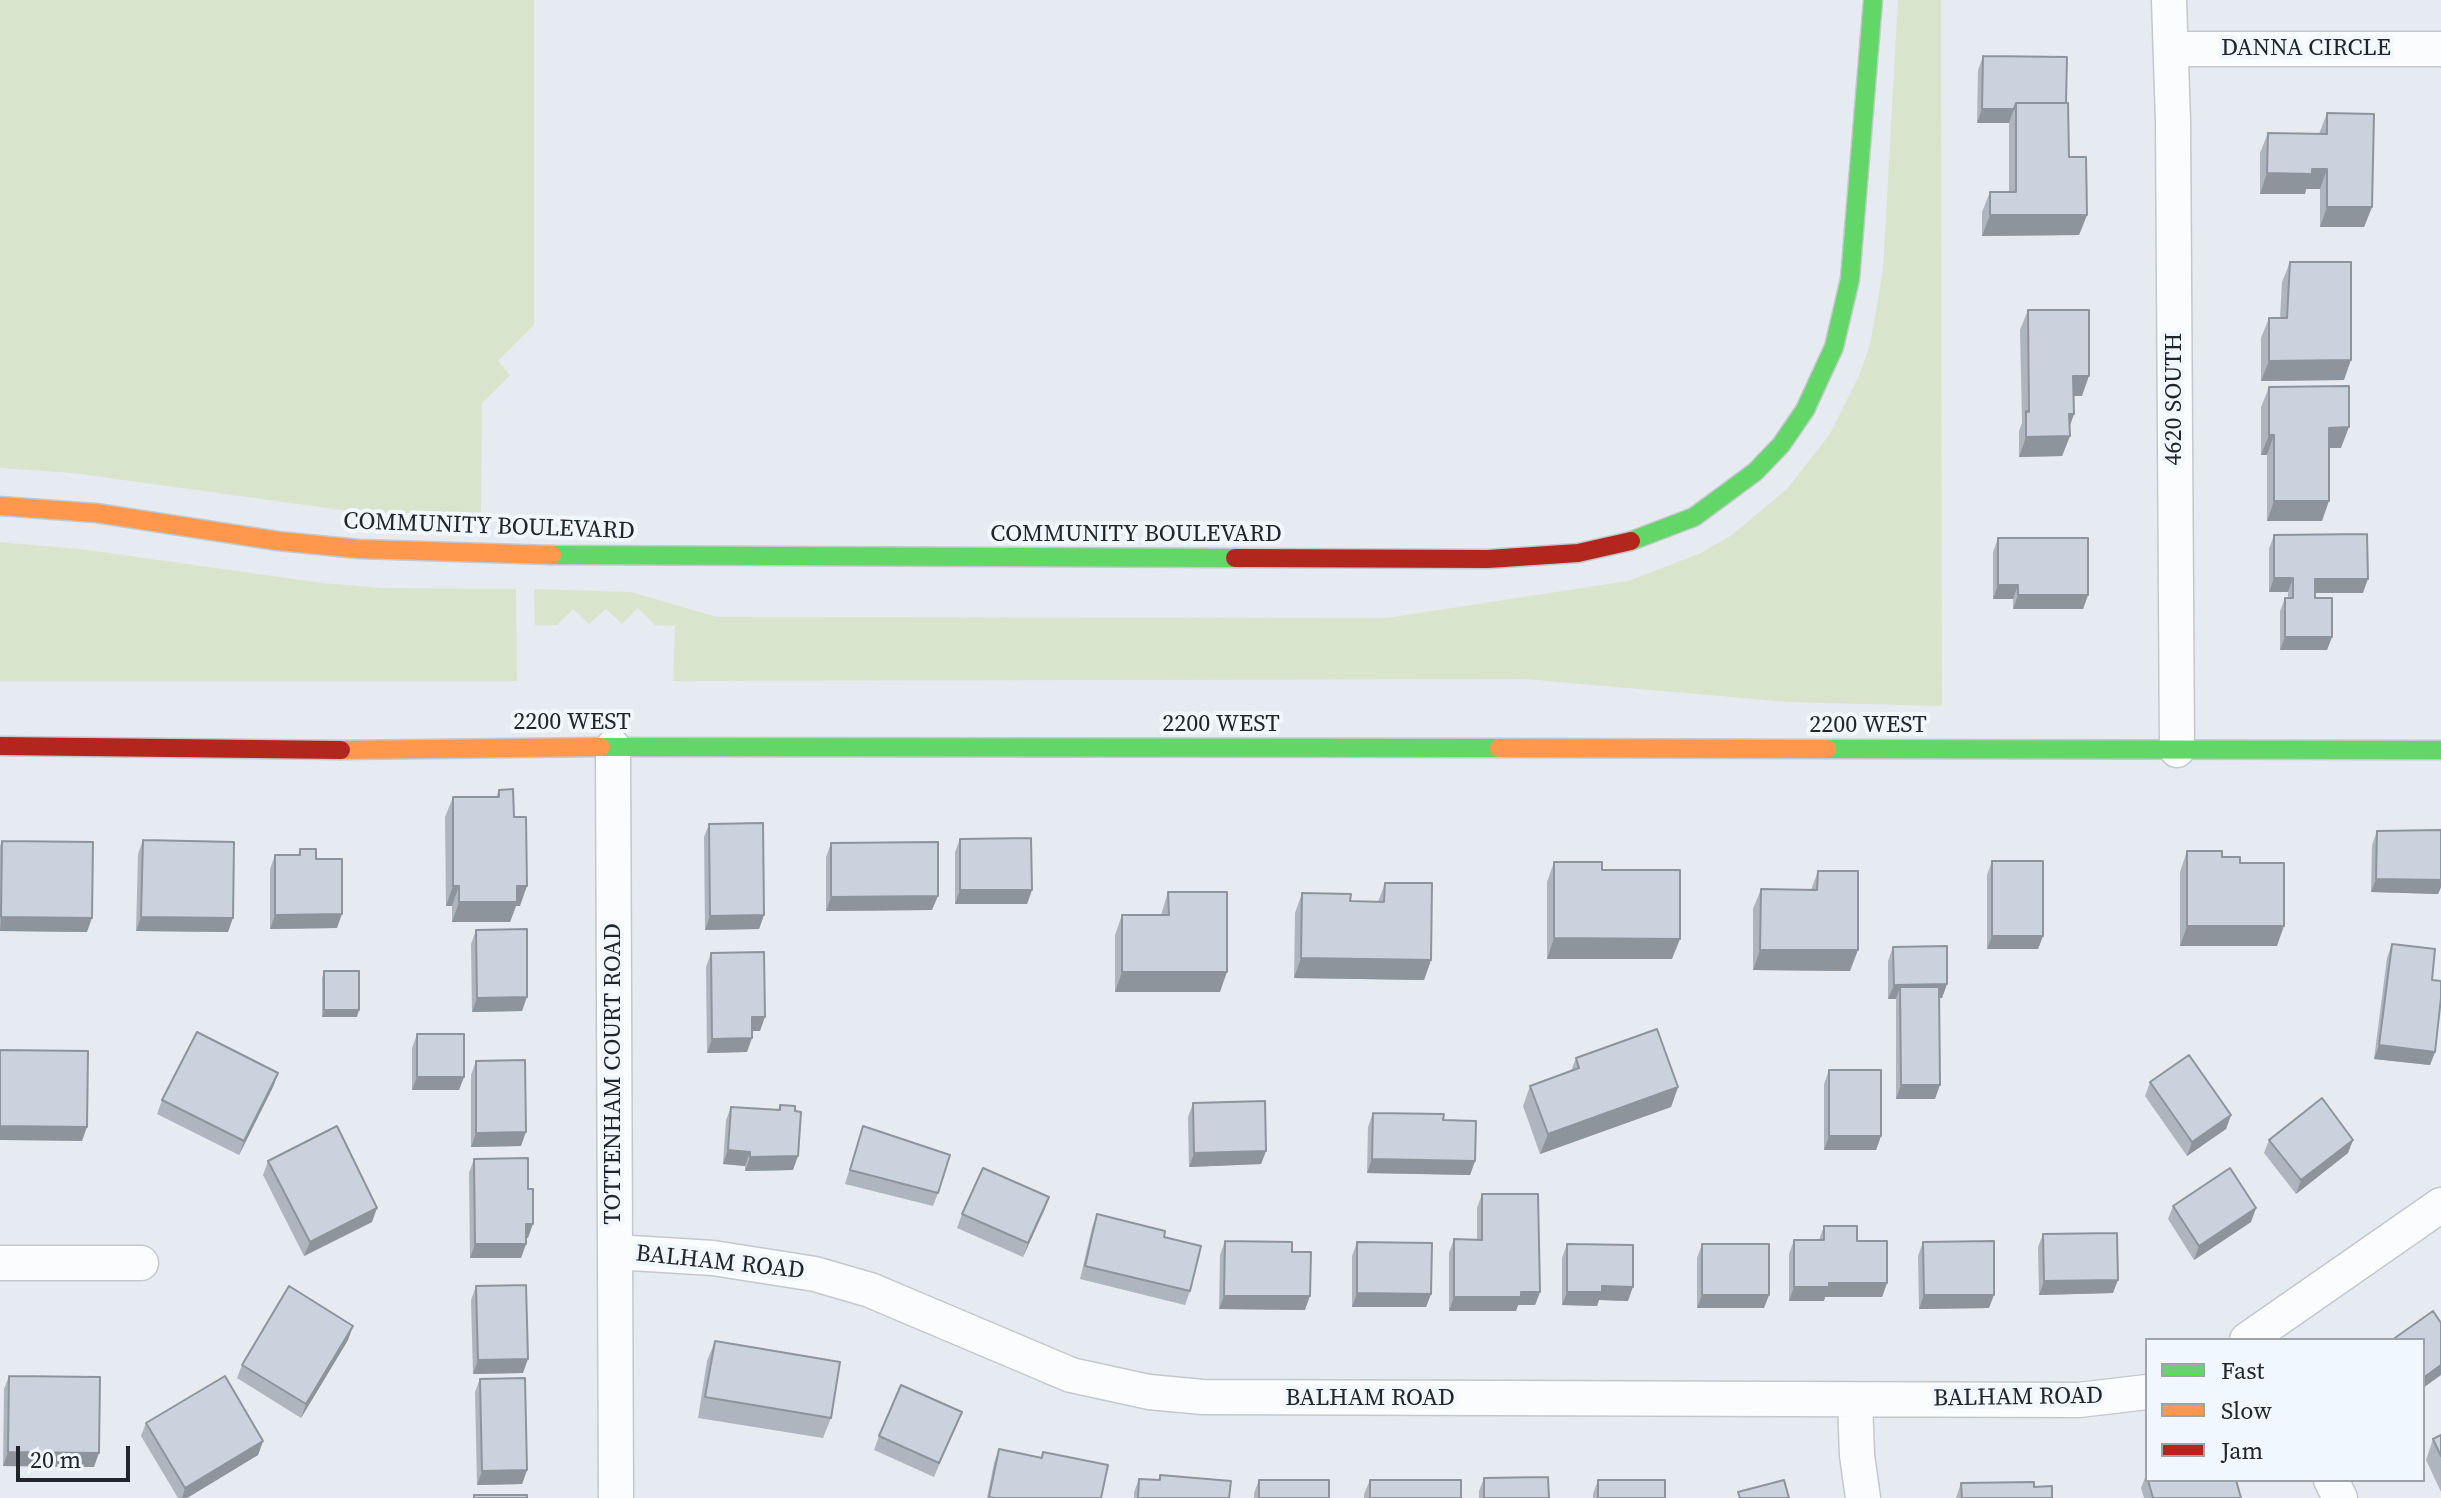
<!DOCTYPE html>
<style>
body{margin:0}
#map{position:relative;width:2441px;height:1498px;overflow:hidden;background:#e5ebf1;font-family:"Source Serif 4",serif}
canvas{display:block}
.legend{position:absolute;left:2145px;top:1338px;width:280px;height:144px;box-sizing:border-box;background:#f0f7ff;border:2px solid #9ea3aa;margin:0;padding:10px 14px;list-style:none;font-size:24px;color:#22262b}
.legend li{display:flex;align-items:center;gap:16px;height:40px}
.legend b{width:40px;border:2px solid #9ea3aa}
.scale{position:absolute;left:16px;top:1446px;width:114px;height:36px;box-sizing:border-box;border:4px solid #22262b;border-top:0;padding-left:10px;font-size:24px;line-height:28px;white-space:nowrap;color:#22262b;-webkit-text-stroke:6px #f0f7ff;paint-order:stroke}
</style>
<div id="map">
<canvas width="2441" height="1498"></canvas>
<ul class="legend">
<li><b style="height:10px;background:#63d668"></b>Fast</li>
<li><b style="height:10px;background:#ff974d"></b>Slow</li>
<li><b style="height:10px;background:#b3261e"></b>Jam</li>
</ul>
<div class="scale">20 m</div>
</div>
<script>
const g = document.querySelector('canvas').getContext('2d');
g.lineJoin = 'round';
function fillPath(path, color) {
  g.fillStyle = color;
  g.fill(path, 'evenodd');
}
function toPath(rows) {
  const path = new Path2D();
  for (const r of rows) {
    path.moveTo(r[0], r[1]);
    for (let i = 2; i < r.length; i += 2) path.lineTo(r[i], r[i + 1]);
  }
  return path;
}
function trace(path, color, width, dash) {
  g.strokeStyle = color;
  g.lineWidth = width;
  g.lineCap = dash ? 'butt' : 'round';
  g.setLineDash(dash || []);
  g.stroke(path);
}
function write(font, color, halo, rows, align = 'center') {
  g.font = font + ' "Source Serif 4",serif';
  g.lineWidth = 8;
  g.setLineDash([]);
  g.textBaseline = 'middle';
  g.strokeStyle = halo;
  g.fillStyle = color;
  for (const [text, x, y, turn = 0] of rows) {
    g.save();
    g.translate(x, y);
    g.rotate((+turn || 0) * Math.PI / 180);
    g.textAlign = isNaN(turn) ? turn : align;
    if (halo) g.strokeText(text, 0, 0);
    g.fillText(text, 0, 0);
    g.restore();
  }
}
fillPath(toPath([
 [0,0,534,0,534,325,498,361,510,375,482,403,481,516,356,512,73,473,0,468],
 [1898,0,1941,0,1942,706,1789,702,1524,679,673,681,675,626,655,625,638,608,622,624,606,609,589,624,573,609,557,625,535,625,534,589,631,592,717,617,1387,618,1628,581,1701,553,1732,535,1787,489,1830,434,1859,376,1870,345,1883,270],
 [0,542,87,550,322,583,382,588,516,589,517,681,0,681]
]), '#d9e4cc');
const street = toPath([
 [2169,0,2173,121,2177,750],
 [2171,49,2441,49],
 [613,747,616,1498],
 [615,1252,713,1258,815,1274,870,1290,1071,1375,1149,1392,1203,1397,2079,1400,2147,1392],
 [0,1263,141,1263],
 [2247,1340,2441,1205],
 [1855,1400,1857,1455,1863,1498],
 [2331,1480,2340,1498]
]);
const fast = toPath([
 [1631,541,1694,517,1755,472,1781,445,1805,410,1834,347,1850,279,1873,0],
 [552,555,1235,558],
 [601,747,1499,748],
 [1827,749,2441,750]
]);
const slow = toPath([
 [0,506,96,513,278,541,359,549,552,555],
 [1499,748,1827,749],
 [341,750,601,747]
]);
const jam = toPath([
 [1235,558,1488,559,1578,553,1631,541],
 [0,746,341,750]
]);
trace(street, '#c3c8cd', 37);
trace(fast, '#c3c8cd', 21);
trace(slow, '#c3c8cd', 21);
trace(jam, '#c3c8cd', 21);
trace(street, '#fbfcfd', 34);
trace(fast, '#63d668', 18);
trace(slow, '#ff974d', 18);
trace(jam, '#b3261e', 18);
fillPath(toPath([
 [1983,56,2066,103,2069,157,2087,215,2079,235,1982,236,1982,212,1990,192,2009,192,2009,123,1977,123,1978,70],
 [2327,113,2372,207,2364,227,2320,227,2320,189,2306,189,2305,194,2260,194,2260,153,2268,133,2319,134],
 [2290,262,2344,380,2261,381,2261,338,2269,318,2280,318,2282,282],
 [2028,310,2082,396,2074,396,2074,414,2069,427,2070,436,2062,456,2019,457,2019,431,2022,423,2020,330],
 [2269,387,2341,448,2329,448,2322,521,2267,521,2267,455,2261,455,2261,407],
 [2274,535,2363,593,2315,593,2315,598,2332,637,2327,650,2280,650,2280,611,2285,598,2288,598,2288,592,2269,592,2269,549],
 [1998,538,2088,595,2083,609,2013,609,2013,599,1993,599,1993,552],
 [499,790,514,817,520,906,516,906,510,922,452,922,452,906,446,906,445,817,453,797,496,797],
 [709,824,764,915,759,929,705,930,704,837],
 [2441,830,2441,887,2438,894,2371,892,2372,845,2377,831],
 [960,839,1032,890,1027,904,955,904,955,852],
 [143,840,228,932,136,931,138,854],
 [2,841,87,932,0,931,0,846],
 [831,843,932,910,826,911,826,857],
 [300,849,316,859,337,928,270,929,270,869,275,855,298,855],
 [2187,851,2222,857,2240,863,2277,946,2180,946,2180,872],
 [1992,861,2043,936,2038,949,1987,949,1987,875],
 [1554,862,1602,870,1672,959,1547,959,1547,882],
 [1818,871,1850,971,1753,970,1753,909,1761,889,1811,890],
 [1385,883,1431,960,1424,980,1294,978,1295,913,1302,893,1350,901,1378,902],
 [1168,892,1220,992,1115,992,1115,935,1122,915,1161,915],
 [476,930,522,1011,472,1012,471,944],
 [2392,944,2432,980,2435,1052,2430,1065,2374,1059,2387,958],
 [1893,947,1947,984,1942,998,1939,998,1935,1099,1896,1099,1896,999,1888,999,1888,961],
 [711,953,760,1031,752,1031,747,1052,707,1053,706,967],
 [324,971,357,1017,322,1017,322,978],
 [417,1034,464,1077,459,1090,412,1090,412,1048],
 [1576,1058,1678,1087,1671,1107,1540,1154,1523,1106,1530,1086,1571,1071],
 [476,1061,521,1146,471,1147,471,1075],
 [1829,1070,1881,1136,1876,1150,1824,1150,1824,1084],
 [278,1073,273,1087,239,1155,157,1114,162,1100],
 [2150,1082,2231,1115,2226,1129,2187,1156,2145,1096],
 [1193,1103,1266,1151,1261,1164,1189,1167,1188,1117],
 [780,1105,793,1170,745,1171,745,1166,723,1164,726,1120,731,1107,778,1110],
 [1373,1113,1443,1120,1475,1161,1470,1175,1367,1173,1368,1127],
 [863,1126,938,1193,933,1206,845,1184],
 [2269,1140,2353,1140,2348,1153,2296,1194,2264,1153],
 [474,1159,528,1189,528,1238,526,1238,526,1244,521,1258,470,1258,469,1173],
 [268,1161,372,1222,304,1256,263,1175],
 [1482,1194,1540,1292,1535,1305,1518,1305,1516,1311,1449,1311,1449,1253,1454,1239,1477,1240,1477,1208],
 [1049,1197,1023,1257,957,1228,962,1214],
 [2173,1206,2256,1208,2251,1222,2194,1260,2168,1219],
 [1097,1214,1164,1237,1190,1291,1185,1305,1080,1279,1092,1228],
 [1824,1226,1857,1241,1887,1283,1882,1297,1825,1297,1824,1301,1789,1301,1789,1254,1794,1240,1819,1240],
 [2043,1234,2113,1293,2039,1295,2038,1247],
 [1225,1241,1305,1310,1219,1309,1220,1255],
 [1357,1242,1431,1294,1426,1307,1352,1307,1352,1256],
 [1923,1242,1989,1308,1919,1309,1918,1256],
 [1567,1244,1628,1301,1599,1300,1597,1306,1562,1305,1562,1258],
 [1702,1244,1769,1295,1764,1308,1697,1308,1697,1258],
 [476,1286,523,1373,473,1374,471,1300],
 [348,1340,301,1418,237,1378,242,1365],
 [715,1341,831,1418,823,1438,698,1418,707,1361],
 [9,1376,94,1467,3,1466,4,1389],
 [480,1379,527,1470,522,1484,477,1485,475,1392],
 [962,1412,934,1477,874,1450,879,1436],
 [146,1423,263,1441,258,1455,187,1498,178,1498,141,1436],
 [2441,1435,2441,1492,2426,1460,2433,1439],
 [999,1449,1040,1458,1043,1452,1101,1498,987,1498,994,1463],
 [1160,1475,1229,1498,1134,1498,1134,1492,1139,1479,1158,1480],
 [2146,1475,2241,1498,2144,1498,2141,1488],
 [1484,1478,1549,1498,1479,1498,1479,1491],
 [1259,1480,1329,1498,1254,1498,1254,1493],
 [1370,1480,1461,1498,1364,1498,1364,1494],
 [1598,1480,1665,1498,1593,1498,1593,1494],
 [1961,1483,2034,1487,2052,1498,1956,1498]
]), '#aeb5be');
fillPath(toPath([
 [1982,109,2014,109,2009,123,1977,123],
 [2312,169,2327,169,2320,189,2306,189,2305,194,2260,194,2267,173],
 [2327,207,2372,207,2364,227,2320,227],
 [1990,215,2087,215,2079,235,1982,236],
 [2351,360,2344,380,2261,381,2269,361],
 [2073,376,2089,376,2082,396,2066,396],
 [2069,414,2074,414,2067,434],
 [2349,427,2341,448,2322,448,2329,428],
 [2269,435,2274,435,2267,455,2261,455],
 [2070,436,2062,456,2019,457,2026,437],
 [2274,501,2329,501,2322,521,2267,521],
 [2274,578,2293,578,2288,592,2269,592],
 [2315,579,2368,579,2363,593,2310,593],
 [1998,585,2018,585,2013,599,1993,599],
 [2018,595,2088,595,2083,609,2013,609],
 [2285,637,2332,637,2327,650,2280,650],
 [2376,879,2441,880,2441,887,2438,894,2371,892],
 [453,886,459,886,452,906,446,906],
 [517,886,527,886,520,906,516,906,510,922,452,922,459,902],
 [960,890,1032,890,1027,904,955,904],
 [938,896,932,910,826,911,831,897],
 [342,914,337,928,270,929,275,915],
 [764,915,759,929,705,930,710,916],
 [1,917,92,918,87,932,0,931],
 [141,917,233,918,228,932,136,931],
 [2187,926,2284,926,2277,946,2180,946],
 [1992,936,2043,936,2038,949,1987,949],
 [1554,938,1680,939,1672,959,1547,959],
 [1760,950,1858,950,1850,971,1753,970],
 [1301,958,1431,960,1424,980,1294,978],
 [1122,972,1227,972,1220,992,1115,992],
 [1947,984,1942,998,1901,999,1900,987,1896,999,1888,999,1894,985],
 [527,997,522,1011,472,1012,477,998],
 [324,1010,359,1010,357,1017,322,1017],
 [752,1017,765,1017,760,1031,747,1031],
 [752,1038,747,1052,707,1053,712,1039],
 [2379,1045,2435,1052,2430,1065,2374,1059],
 [278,1073,273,1087,239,1155,244,1141],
 [417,1077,464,1077,459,1090,412,1090],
 [1901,1085,1940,1085,1935,1099,1896,1099],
 [1678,1087,1671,1107,1540,1154,1548,1134],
 [2231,1115,2226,1129,2187,1156,2192,1142],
 [0,1126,87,1127,82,1141,0,1140],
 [526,1132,521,1146,471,1147,476,1133],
 [1829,1136,1881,1136,1876,1150,1824,1150],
 [2353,1140,2348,1153,2296,1194,2301,1180],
 [728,1150,750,1152,745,1166,723,1164],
 [1266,1151,1261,1164,1189,1167,1194,1153],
 [798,1156,793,1170,745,1171,750,1157],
 [1372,1159,1475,1161,1470,1175,1367,1173],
 [1049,1197,1044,1211,1023,1257,1028,1243],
 [377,1208,372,1222,304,1256,310,1242],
 [2256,1208,2251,1222,2194,1260,2199,1246],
 [526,1224,533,1224,528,1238,521,1238],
 [475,1244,526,1244,521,1258,470,1258],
 [2118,1280,2113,1293,2039,1295,2044,1281],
 [1829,1283,1887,1283,1882,1297,1825,1297,1824,1301,1789,1301,1794,1287],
 [1602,1286,1633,1287,1628,1301,1599,1300,1597,1306,1562,1305,1567,1292],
 [1521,1292,1540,1292,1535,1305,1518,1305,1516,1311,1449,1311,1454,1297],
 [1357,1293,1431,1294,1426,1307,1352,1307],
 [1702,1295,1769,1295,1764,1308,1697,1308],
 [1924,1295,1994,1295,1989,1308,1919,1309],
 [1224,1296,1310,1296,1305,1310,1219,1309],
 [353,1326,348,1340,301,1418,306,1404],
 [528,1359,523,1373,473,1374,478,1360],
 [2441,1365,2441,1375,2423,1388,2423,1378],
 [263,1441,258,1455,187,1498,182,1498,185,1488],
 [8,1452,99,1453,94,1467,3,1466],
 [527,1470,522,1484,477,1485,482,1471]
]), '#8d949b');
const building = toPath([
 [1983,56,2067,57,2066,103,2016,103,2014,109,1982,109,1983,56],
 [2016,103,2068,103,2069,157,2086,157,2087,215,1990,215,1990,192,2016,192,2016,103],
 [2327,113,2374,114,2372,207,2327,207,2327,169,2312,169,2312,174,2267,173,2268,133,2327,134,2327,113],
 [2290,262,2351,262,2351,360,2269,361,2269,318,2287,318,2290,262],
 [2028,310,2089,310,2089,376,2073,376,2074,414,2069,414,2070,436,2026,437,2026,411,2029,412,2028,310],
 [2349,386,2349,427,2329,428,2329,501,2274,501,2274,435,2269,435,2269,387,2349,386],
 [2367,534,2368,579,2315,579,2315,598,2332,598,2332,637,2285,637,2285,598,2293,598,2293,578,2274,578,2274,535,2367,534],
 [1998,538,2088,538,2088,595,2018,595,2018,585,1998,585,1998,538],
 [513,789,514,817,526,817,527,886,517,886,517,902,459,902,459,886,453,886,453,797,499,797,499,790,513,789],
 [763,823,764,915,710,916,709,824,763,823],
 [2441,830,2441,880,2376,879,2377,831,2441,830],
 [1031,838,1032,890,960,890,960,839,1031,838],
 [143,840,234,842,233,918,141,917,143,840],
 [2,841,93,842,92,918,1,917,2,841],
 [938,842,938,896,831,897,831,843,938,842],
 [300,849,316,849,316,859,342,859,342,914,275,915,275,855,300,855,300,849],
 [2187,851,2222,851,2222,857,2240,857,2240,863,2284,863,2284,926,2187,926,2187,851],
 [1992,861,2043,861,2043,936,1992,936,1992,861],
 [1554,862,1602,862,1602,870,1680,870,1680,939,1554,938,1554,862],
 [1818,871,1858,871,1858,950,1760,950,1761,889,1817,890,1818,871],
 [1385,883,1432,883,1431,960,1301,958,1302,893,1351,894,1350,901,1384,902,1385,883],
 [1168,892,1227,892,1227,972,1122,972,1122,915,1169,915,1168,892],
 [527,929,527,997,477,998,476,930,527,929],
 [2392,944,2435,949,2432,980,2441,981,2441,998,2435,1052,2379,1045,2392,944],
 [1947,946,1947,984,1894,985,1893,947,1947,946],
 [764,952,765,1017,752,1017,752,1038,712,1039,711,953,764,952],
 [324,971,359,971,359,1010,324,1010,324,971],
 [1900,987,1939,987,1940,1085,1901,1085,1900,987],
 [1657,1029,1678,1087,1548,1134,1530,1086,1579,1068,1576,1058,1657,1029],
 [197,1032,278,1073,244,1141,162,1100,197,1032],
 [417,1034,464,1034,464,1077,417,1077,417,1034],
 [0,1050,88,1051,87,1127,0,1126,0,1050],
 [2189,1055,2231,1115,2192,1142,2150,1082,2189,1055],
 [525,1060,526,1132,476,1133,476,1061,525,1060],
 [1829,1070,1881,1070,1881,1136,1829,1136,1829,1070],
 [2322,1098,2353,1140,2301,1180,2269,1140,2322,1098],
 [1265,1101,1266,1151,1194,1153,1193,1103,1265,1101],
 [780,1105,795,1106,795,1111,801,1112,798,1156,750,1157,750,1152,728,1150,731,1107,780,1110,780,1105],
 [1373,1113,1444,1114,1443,1120,1476,1121,1475,1161,1372,1159,1373,1113],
 [337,1126,377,1208,310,1242,268,1161,337,1126],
 [863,1126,950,1155,938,1193,850,1170,863,1126],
 [528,1158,528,1189,533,1189,533,1224,526,1224,526,1244,475,1244,474,1159,528,1158],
 [983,1168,1049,1197,1028,1243,962,1214,983,1168],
 [2230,1168,2256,1208,2199,1246,2173,1206,2230,1168],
 [1482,1194,1538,1194,1540,1292,1521,1292,1521,1297,1454,1297,1454,1239,1482,1240,1482,1194],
 [1097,1214,1165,1231,1164,1237,1201,1246,1190,1291,1085,1266,1097,1214],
 [1824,1226,1857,1226,1857,1241,1887,1241,1887,1283,1829,1283,1829,1287,1794,1287,1794,1240,1824,1240,1824,1226],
 [2117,1233,2118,1280,2044,1281,2043,1234,2117,1233],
 [1225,1241,1292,1242,1292,1252,1311,1252,1310,1296,1224,1296,1225,1241],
 [1994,1241,1994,1295,1924,1295,1923,1242,1994,1241],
 [1357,1242,1432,1243,1431,1294,1357,1293,1357,1242],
 [1567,1244,1633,1245,1633,1287,1602,1286,1602,1292,1567,1292,1567,1244],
 [1702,1244,1769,1244,1769,1295,1702,1295,1702,1244],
 [526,1285,528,1359,478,1360,476,1286,526,1285],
 [289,1286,353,1326,306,1404,242,1365,289,1286],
 [2433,1311,2441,1323,2441,1365,2423,1378,2423,1340,2392,1340,2433,1311],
 [715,1341,840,1362,831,1418,705,1397,715,1341],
 [9,1376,100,1377,99,1453,8,1452,9,1376],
 [225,1376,263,1441,185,1488,146,1423,225,1376],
 [525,1378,527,1470,482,1471,480,1379,525,1378],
 [901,1385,962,1412,939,1463,879,1436,901,1385],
 [2441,1435,2441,1456,2433,1439,2441,1435],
 [999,1449,1042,1458,1043,1452,1108,1465,1101,1498,994,1498,989,1497,999,1449],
 [1160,1475,1231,1481,1229,1498,1138,1498,1139,1479,1160,1480,1160,1475],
 [1548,1477,1549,1498,1484,1498,1484,1478,1548,1477],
 [1259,1480,1329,1480,1329,1498,1259,1498,1259,1480],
 [1370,1480,1461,1480,1461,1498,1370,1498,1370,1480],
 [1598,1480,1665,1480,1665,1498,1598,1498,1598,1480],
 [1784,1480,1789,1498,1740,1498,1738,1492,1784,1480],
 [2148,1480,2236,1480,2241,1498,2153,1498,2148,1480],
 [2034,1482,2034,1487,2052,1486,2052,1498,1962,1498,1961,1483,2034,1482],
 [474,1495,527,1495,527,1498,474,1498,474,1495]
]);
fillPath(building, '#cad3dd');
trace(building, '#8d949b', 2);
write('24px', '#22262b', '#f0f7ff', [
 ["DANNA CIRCLE",2306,49],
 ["4620 SOUTH",2175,399,-90],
 ["COMMUNITY BOULEVARD",489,527,2],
 ["COMMUNITY BOULEVARD",1136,535],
 ["2200 WEST",572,723],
 ["2200 WEST",1221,725],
 ["2200 WEST",1868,726],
 ["TOTTENHAM COURT ROAD",614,1074,-90],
 ["BALHAM ROAD",720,1263,6],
 ["BALHAM ROAD",2018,1398,-1],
 ["BALHAM ROAD",1370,1399]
]);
</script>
